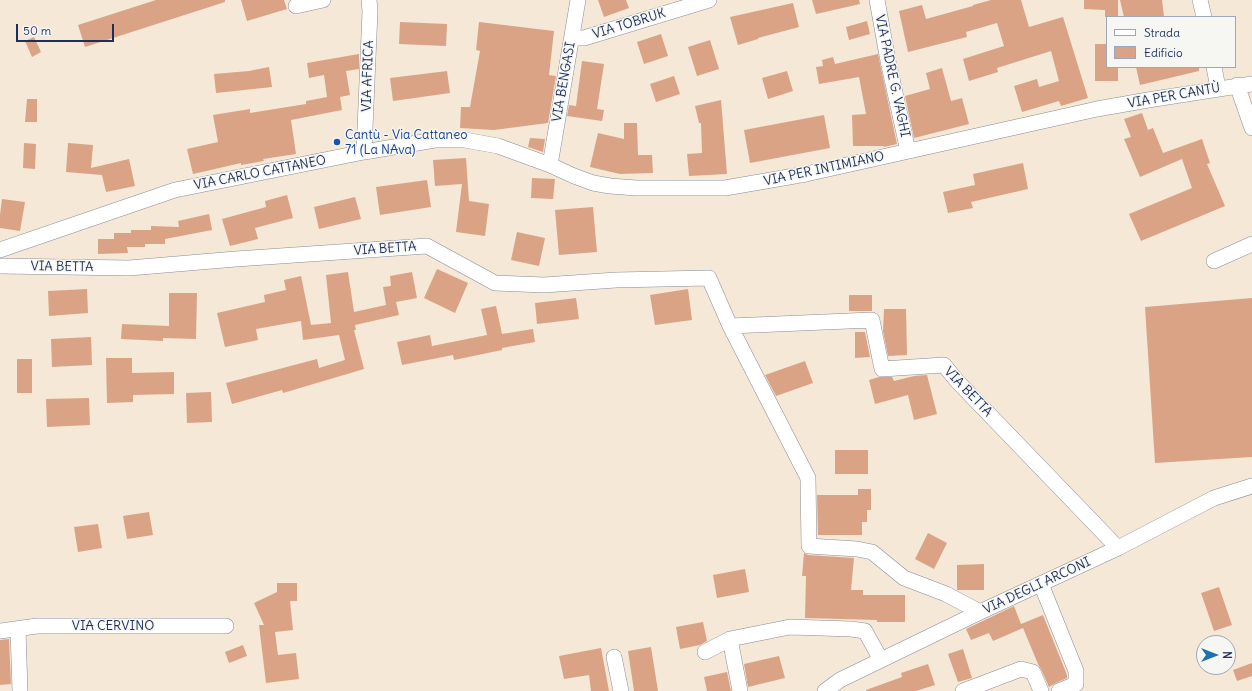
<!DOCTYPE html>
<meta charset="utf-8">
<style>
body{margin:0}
#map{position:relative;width:1252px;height:691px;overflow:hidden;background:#f5e8d6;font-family:Delius,sans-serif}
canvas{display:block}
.legend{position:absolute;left:1106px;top:16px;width:130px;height:52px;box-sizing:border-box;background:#f6f6f2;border:1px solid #9ea6b7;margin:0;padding:5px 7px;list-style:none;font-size:12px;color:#1b2f5e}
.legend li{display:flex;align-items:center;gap:8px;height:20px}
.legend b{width:20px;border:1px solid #9ea6b7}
.north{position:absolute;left:1196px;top:635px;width:40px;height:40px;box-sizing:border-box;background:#f6f6f2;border:1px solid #9ea6b7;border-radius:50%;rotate:90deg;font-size:11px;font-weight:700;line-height:16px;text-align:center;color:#1b2f5e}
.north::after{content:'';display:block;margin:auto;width:14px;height:18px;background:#1f6fb2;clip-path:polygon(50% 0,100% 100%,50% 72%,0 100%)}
.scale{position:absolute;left:16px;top:24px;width:98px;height:18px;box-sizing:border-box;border:2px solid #1b2f5e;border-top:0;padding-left:5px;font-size:12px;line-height:14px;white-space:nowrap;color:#1b2f5e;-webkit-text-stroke:3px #f6f6f2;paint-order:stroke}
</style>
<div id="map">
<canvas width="1252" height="691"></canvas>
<ul class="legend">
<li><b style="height:5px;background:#fff"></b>Strada</li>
<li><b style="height:11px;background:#daa386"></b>Edificio</li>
</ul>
<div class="north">N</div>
<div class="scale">50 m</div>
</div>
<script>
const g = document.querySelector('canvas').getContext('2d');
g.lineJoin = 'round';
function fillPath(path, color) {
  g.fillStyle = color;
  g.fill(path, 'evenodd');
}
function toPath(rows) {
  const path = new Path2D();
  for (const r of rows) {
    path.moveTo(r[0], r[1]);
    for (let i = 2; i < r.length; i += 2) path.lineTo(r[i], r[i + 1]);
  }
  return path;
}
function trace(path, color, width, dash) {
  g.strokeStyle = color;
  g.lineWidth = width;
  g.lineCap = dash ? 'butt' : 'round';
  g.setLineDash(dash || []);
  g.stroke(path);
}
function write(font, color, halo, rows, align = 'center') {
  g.font = font + ' Delius,sans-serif';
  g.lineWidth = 3;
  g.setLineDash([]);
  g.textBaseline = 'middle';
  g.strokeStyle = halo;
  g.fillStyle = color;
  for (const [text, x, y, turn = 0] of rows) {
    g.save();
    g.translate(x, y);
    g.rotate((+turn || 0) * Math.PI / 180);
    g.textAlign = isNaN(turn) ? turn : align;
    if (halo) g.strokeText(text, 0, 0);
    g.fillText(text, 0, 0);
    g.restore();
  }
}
fillPath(toPath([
 [156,0,225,0,225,2,85,47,78,25],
 [241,0,284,0,287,9,247,21],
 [598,0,626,0,629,8,604,17],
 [812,0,859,0,860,4,816,14],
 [991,0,1021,0,1029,27,1063,17,1088,98,1061,106,1059,101,1022,112,1014,86,1037,79,1039,87,1059,81,1051,51,997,68,998,72,969,81,963,59,1004,46,997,23,966,32,967,37,908,52,899,11,922,5,926,19,973,6,973,5],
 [1084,0,1118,0,1118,17,1105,17,1105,10,1084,9],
 [1120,0,1162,0,1164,17,1124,17],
 [793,3,799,27,758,38,758,39,738,45,730,17],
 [867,21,870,34,849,40,846,27],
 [400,22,447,24,446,46,399,44],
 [479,22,554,31,549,75,556,76,548,123,494,130,460,128,461,107,470,107,480,51,476,50],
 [661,34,668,56,644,64,637,42],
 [34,37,41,52,32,57,25,41],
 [710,40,719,69,697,76,688,47],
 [1095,44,1107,44,1107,67,1118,67,1118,81,1095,81],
 [359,54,359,69,346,71,350,95,340,97,342,110,291,120,296,154,263,159,264,161,241,165,241,163,193,174,187,149,218,142,213,115,250,109,250,113,306,104,306,101,327,97,324,75,309,78,307,63],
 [878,54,897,144,884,147,884,146,853,146,852,115,866,114,859,77,819,84,816,67,823,66,822,60,833,57,835,64],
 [582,61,604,64,597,109,604,110,602,121,567,116,569,105,576,106],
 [269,67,272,87,216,93,214,74,249,71],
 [1136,67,1199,67,1199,71,1140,85],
 [942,68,951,101,962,98,969,124,914,138,905,96,930,89,926,73],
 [447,71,450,93,393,101,390,78],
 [787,71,793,91,768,99,762,78],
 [674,76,680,94,656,102,650,84],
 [27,99,37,99,37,122,25,122],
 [721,100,727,174,689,176,687,154,702,153,701,123,699,123,695,106],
 [1142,113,1148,130,1153,128,1163,153,1202,139,1210,163,1207,164,1225,206,1141,241,1129,214,1192,188,1182,159,1140,177,1124,139,1131,137,1124,119],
 [824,115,830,148,750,163,744,130],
 [624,123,637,123,638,155,652,155,653,173,620,174,590,167,598,133,624,139],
 [530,138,545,139,543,152,528,147],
 [24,143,36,144,35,169,23,168],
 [68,143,93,145,91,168,129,159,135,186,106,192,102,175,66,172],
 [466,158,469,201,489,204,485,236,456,232,462,184,435,186,433,160],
 [1023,163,1028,189,971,202,973,208,948,213,943,192,975,185,973,174],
 [532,178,555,179,553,199,531,198],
 [427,180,431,207,380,215,376,187],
 [287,195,293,218,255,228,258,239,230,246,222,219,266,207,265,201],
 [355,197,361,219,319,229,314,207],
 [2,199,25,202,20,231,0,228,0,215],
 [593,207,597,252,559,255,555,210],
 [209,214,212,230,165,239,165,244,145,244,145,247,127,247,128,253,98,254,98,239,114,239,114,233,131,233,131,230,151,230,151,226,179,227,178,221],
 [517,232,545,238,539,266,511,260],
 [437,269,468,283,455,313,424,298],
 [348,272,354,312,386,305,383,287,391,286,390,276,412,272,417,298,396,302,399,315,355,325,356,330,354,330,364,369,283,393,282,390,232,404,226,383,317,359,319,368,345,360,339,335,303,340,301,321,256,329,258,340,225,347,217,313,265,302,264,295,286,290,284,280,301,276,311,325,331,323,326,275],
 [87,289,88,313,49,316,48,291],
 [688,289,692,320,655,325,650,295],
 [169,293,197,293,196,339,163,338,163,341,121,339,122,324,169,326],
 [849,295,872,295,872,311,849,311],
 [576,298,579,319,537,324,535,303],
 [1252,298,1252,457,1155,463,1145,307],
 [496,306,502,334,533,329,535,342,502,348,502,350,454,360,453,355,402,365,397,342,430,335,432,346,487,335,481,309],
 [884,309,906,309,907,355,888,356,883,331],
 [855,332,865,332,870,357,855,358],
 [91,337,92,365,52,367,51,339],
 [106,358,132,358,132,373,174,372,174,394,133,395,133,402,107,403],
 [17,359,32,359,32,393,17,393],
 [805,361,813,383,776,396,765,375],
 [927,375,937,414,914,420,908,395,875,404,869,380,879,377,892,377,894,381,914,376],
 [211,392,212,422,187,423,186,393],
 [89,398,90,425,47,427,46,399],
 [835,450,868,450,868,474,835,474],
 [858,489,871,489,871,510,867,510,867,522,862,522,862,535,818,535,817,495,858,495],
 [149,512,153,535,127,539,123,516],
 [98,524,102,548,78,552,74,527],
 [928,533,947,543,934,569,915,559],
 [804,553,808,555,854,558,851,590,863,590,863,595,905,595,905,622,877,622,877,620,805,618,806,576,802,576],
 [984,564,984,590,957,590,957,565],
 [745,569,749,592,717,598,713,575],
 [277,583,297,583,297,601,290,601,293,630,275,632,278,655,296,653,299,679,266,683,259,625,264,625,254,603,277,592],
 [1219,587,1232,625,1214,631,1201,593],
 [1014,606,1021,624,1043,615,1067,675,1067,678,1056,683,1049,687,1041,669,1038,664,1023,628,993,641,989,633,971,640,966,629],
 [703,622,707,641,700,645,680,649,676,627],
 [9,639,11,684,0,685,0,640],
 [243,645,247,656,229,663,225,652],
 [651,647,658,691,634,691,628,651],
 [601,648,609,691,591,691,589,675,564,679,559,656],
 [963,649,972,678,958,682,948,654],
 [779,656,785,678,748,687,744,664],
 [1252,663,1252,676,1237,681,1233,670],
 [928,664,935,685,916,691,866,691,866,690,902,677,901,673],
 [727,672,731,691,707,691,704,677]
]), '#daa386');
const minor = toPath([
 [877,0,888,61,908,151],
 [1200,0,1204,17],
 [296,6,323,0],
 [572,38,584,38,709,0],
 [1214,67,1218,88],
 [1237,85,1252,128],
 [364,152,370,11,369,0],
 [550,165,578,0],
 [0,250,175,190,364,152,435,140,465,140,498,146,550,165,574,176,593,183,610,186,636,188,725,188,806,174,1097,109,1148,100,1252,84],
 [1214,261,1252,244],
 [0,266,129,268,236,259,427,246,495,283,544,285,616,280,709,278,730,326,808,478,809,546,857,549,872,552,904,578,946,594,980,612],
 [730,326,872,320,882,369,944,365,957,381,1118,548],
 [1041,584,1076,671,1076,684,1059,691],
 [18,629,20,691],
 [0,631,37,626,226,626],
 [730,639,740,691],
 [705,652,730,639,790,627,851,629,865,631,881,660],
 [614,657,621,691],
 [825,691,840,680,980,612,1118,548,1214,498,1252,486],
 [963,691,1021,669,1033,672,1041,691]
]);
trace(minor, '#888c9a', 16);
trace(minor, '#fff', 15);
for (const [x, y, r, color] of [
 [337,142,4,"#1a4fb4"]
]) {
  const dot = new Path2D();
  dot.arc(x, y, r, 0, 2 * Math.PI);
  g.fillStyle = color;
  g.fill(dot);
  trace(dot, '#f6f6f2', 1.5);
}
write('13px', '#1b2f5e', '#f6f6f2', [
 ["VIA TOBRUK",629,24,-17],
 ["VIA AFRICA",368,76,-88],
 ["VIA PADRE G. VAGHI",892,76,78],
 ["VIA BENGASI",564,82,-80],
 ["VIA PER CANTÙ",1174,96,-10],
 ["VIA PER INTIMIANO",824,169,-12],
 ["VIA CARLO CATTANEO",260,173,-11],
 ["VIA BETTA",385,249,-4],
 ["VIA BETTA",62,267,1],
 ["VIA BETTA",968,392,46],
 ["VIA DEGLI ARCONI",1037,586,-25],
 ["VIA CERVINO",113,626]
]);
write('13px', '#164399', '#f6f6f2', [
 ["Cantù - Via Cattaneo",345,135],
 ["71 (La NAva)",345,150]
], 'left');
</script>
